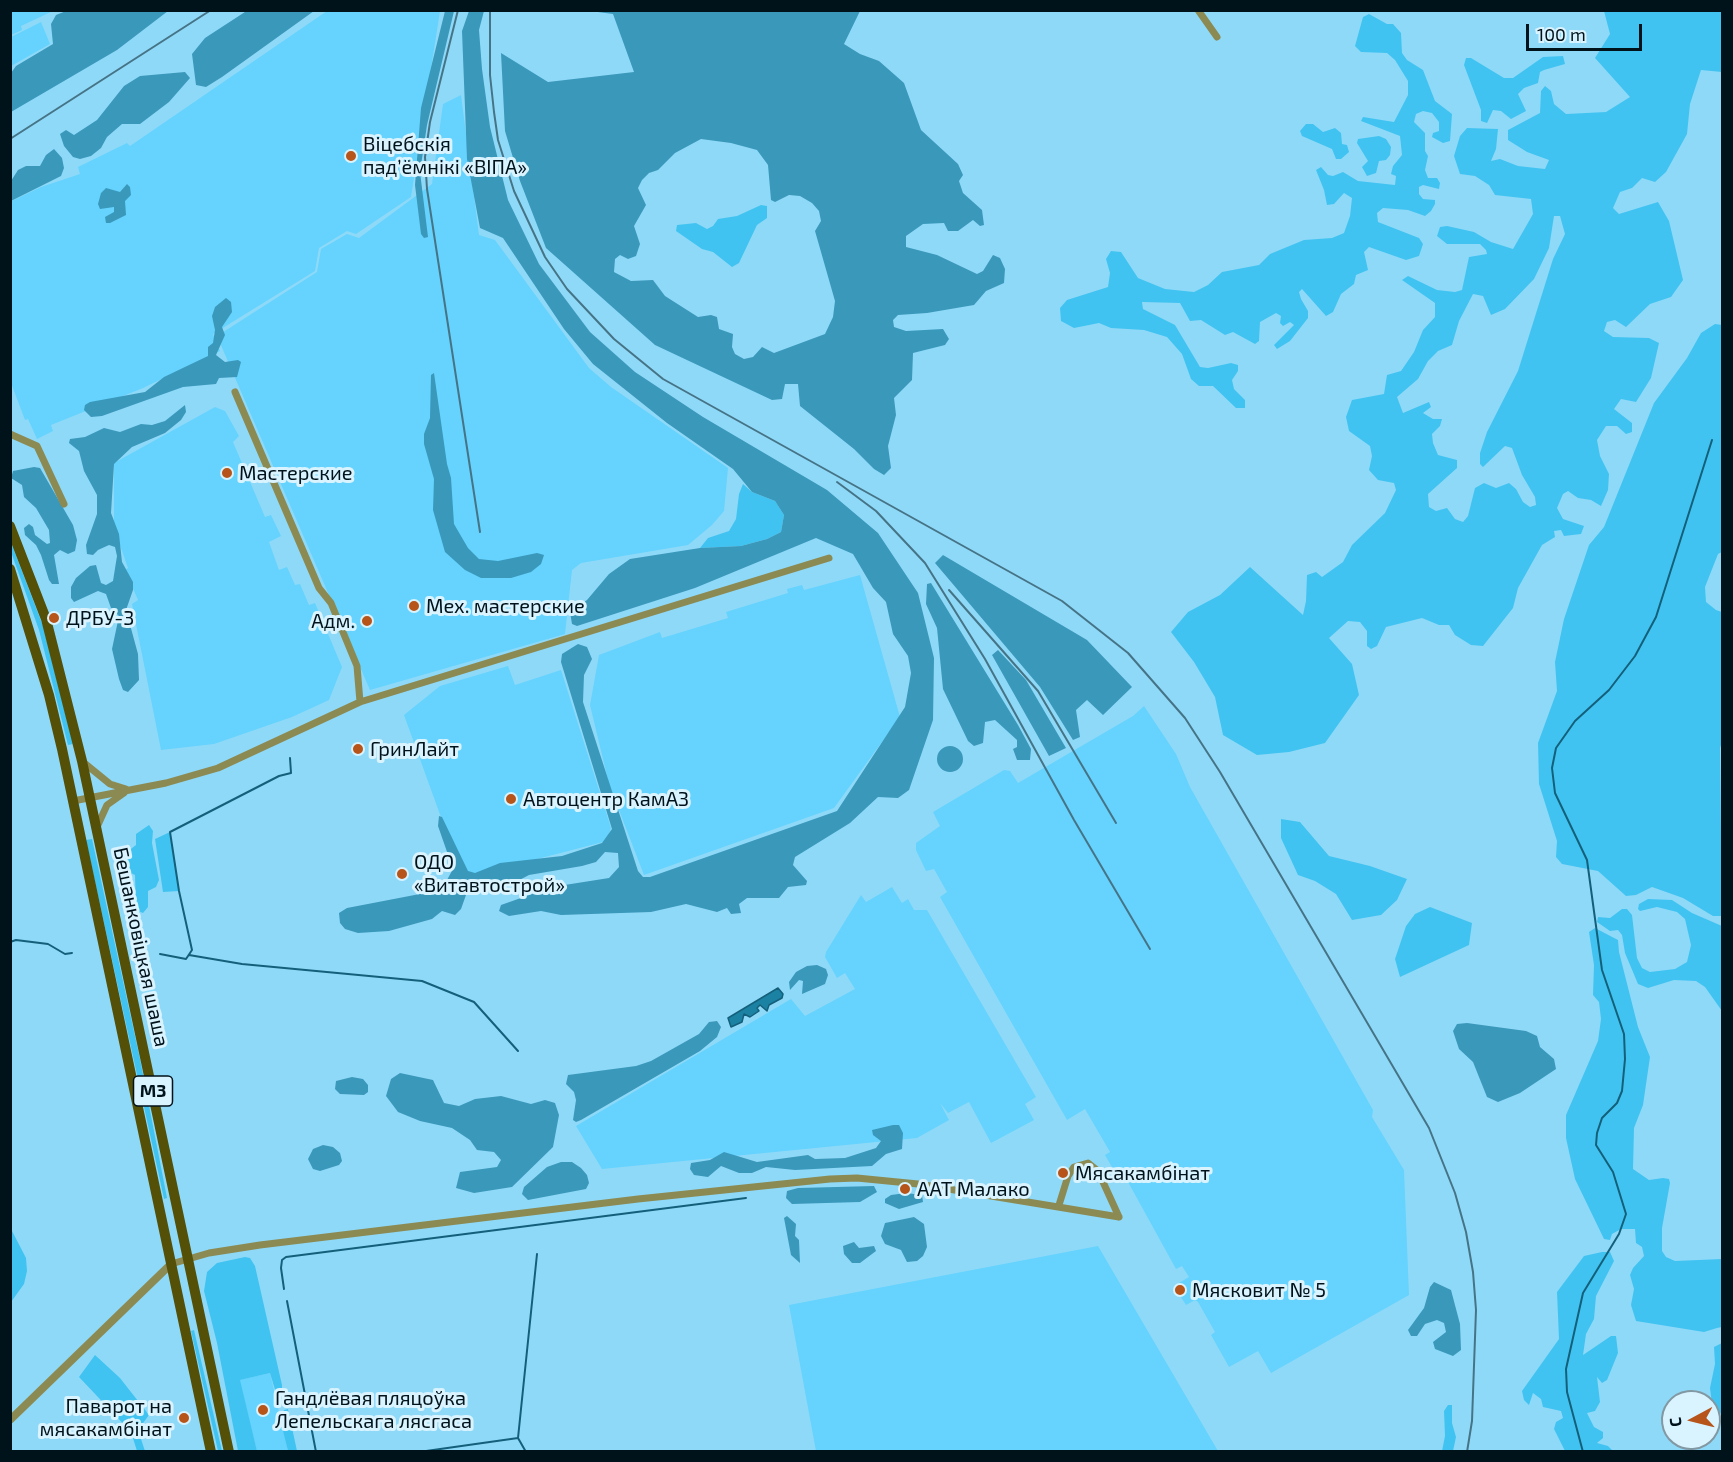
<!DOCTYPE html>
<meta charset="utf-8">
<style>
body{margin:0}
#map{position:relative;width:1733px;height:1462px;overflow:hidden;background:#8fd9f8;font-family:"Exo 2",sans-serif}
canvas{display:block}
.frame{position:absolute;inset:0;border:12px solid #00121a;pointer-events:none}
.north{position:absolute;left:1661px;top:1390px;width:60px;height:60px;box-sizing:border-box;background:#d9f3ff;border:2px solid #8299a3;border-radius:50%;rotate:263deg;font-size:16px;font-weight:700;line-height:24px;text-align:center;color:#00121a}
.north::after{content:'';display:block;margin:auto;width:21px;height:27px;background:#b6541a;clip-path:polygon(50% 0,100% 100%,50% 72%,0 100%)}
.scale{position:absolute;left:1526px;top:24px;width:116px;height:27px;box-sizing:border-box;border:3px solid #00121a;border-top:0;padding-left:8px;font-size:18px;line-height:21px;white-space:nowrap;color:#00121a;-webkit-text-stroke:4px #d9f3ff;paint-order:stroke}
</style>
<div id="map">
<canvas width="1733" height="1462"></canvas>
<div class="frame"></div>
<div class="north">С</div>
<div class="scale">100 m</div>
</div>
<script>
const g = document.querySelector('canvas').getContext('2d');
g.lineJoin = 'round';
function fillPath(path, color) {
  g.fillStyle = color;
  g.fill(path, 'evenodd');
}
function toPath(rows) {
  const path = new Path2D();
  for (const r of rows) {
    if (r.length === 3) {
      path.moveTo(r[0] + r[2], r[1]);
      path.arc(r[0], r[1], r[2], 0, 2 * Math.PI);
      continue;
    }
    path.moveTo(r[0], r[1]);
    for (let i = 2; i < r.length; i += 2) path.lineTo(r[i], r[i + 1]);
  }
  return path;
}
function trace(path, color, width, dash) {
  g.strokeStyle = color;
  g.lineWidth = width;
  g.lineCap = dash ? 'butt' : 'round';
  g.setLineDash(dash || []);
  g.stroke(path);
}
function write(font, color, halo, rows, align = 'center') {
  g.font = font + ' "Exo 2",sans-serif';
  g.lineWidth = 6;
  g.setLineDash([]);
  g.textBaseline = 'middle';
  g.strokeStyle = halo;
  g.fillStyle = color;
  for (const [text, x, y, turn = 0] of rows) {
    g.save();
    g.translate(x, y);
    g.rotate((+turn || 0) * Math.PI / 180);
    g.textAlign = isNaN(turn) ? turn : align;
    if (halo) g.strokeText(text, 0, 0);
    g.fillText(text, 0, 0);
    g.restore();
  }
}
fillPath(toPath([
 [10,11,11,10,53,11,21,26,22,30,11,35],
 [327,11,440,11,411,197,356,234,347,231,319,248,315,271,213,334,220,351,143,388,51,425,53,431,37,439,28,419,25,420,11,383,10,202,41,187,80,174,78,167,127,143,130,146],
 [41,22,50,44,11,66,11,37],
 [461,95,479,235,495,240,589,368,611,387,728,468,724,511,712,525,688,545,581,563,572,570,565,634,370,690,217,336,317,272,321,249,347,234,359,238,432,184,443,104],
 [215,407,225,411,239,436,233,442,265,517,271,515,281,536,269,542,279,570,287,567,295,585,300,584,309,605,315,603,342,667,329,700,292,717,214,744,161,750,132,604,138,600,125,570,128,568,114,528,114,463],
 [860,575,900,717,834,808,644,875,609,784,590,705,599,655,660,632,662,638,728,618,726,612,788,593,787,589,802,585,804,590],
 [508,666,515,685,561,670,611,828,607,841,463,878,404,715,440,686],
 [1144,706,1176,754,1190,787,1373,1110,1372,1117,1404,1170,1409,1295,1271,1373,1258,1351,1229,1367,1211,1335,1215,1332,1198,1302,1195,1300,1186,1305,1174,1286,1189,1277,1182,1266,1176,1269,1122,1171,1116,1174,1105,1155,1110,1152,1085,1109,1067,1120,940,897,947,892,934,869,926,871,916,850,916,843,940,826,933,812,1004,770,1010,771,1018,783,1133,716],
 [892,887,902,903,908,899,914,910,927,910,1036,1097,1025,1104,1034,1120,991,1143,969,1102,948,1113,940,1103,949,1120,917,1138,602,1169,576,1126,791,999,805,1016,855,989,845,973,837,978,825,957,826,952,861,895,866,902],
 [1098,1246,1218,1451,816,1451,789,1305],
 [270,1373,288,1451,257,1451,239,1380]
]), '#65d3fd');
fillPath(toPath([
 [1604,11,1722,11,1722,72,1701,70,1690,104,1687,134,1666,172,1655,182,1642,178,1632,188,1620,192,1613,208,1619,214,1658,202,1669,221,1683,280,1671,297,1650,304,1626,327,1615,320,1607,322,1604,331,1613,337,1649,338,1659,343,1651,378,1636,402,1621,399,1614,409,1632,423,1632,432,1626,434,1617,426,1606,426,1597,440,1600,456,1609,474,1608,490,1601,506,1591,500,1578,498,1568,491,1563,494,1557,508,1563,519,1584,526,1581,534,1564,536,1561,530,1554,531,1555,537,1542,545,1518,588,1513,608,1483,646,1471,645,1455,635,1449,625,1439,625,1422,618,1386,627,1377,646,1371,649,1367,646,1367,631,1360,622,1348,621,1329,638,1352,664,1359,695,1325,743,1289,752,1257,755,1223,735,1215,697,1194,662,1171,632,1188,612,1220,595,1250,567,1303,615,1306,601,1307,575,1316,572,1322,577,1343,562,1352,545,1385,513,1396,490,1394,483,1378,480,1369,470,1372,456,1370,446,1349,431,1346,417,1352,400,1384,394,1387,375,1401,371,1414,352,1423,330,1435,317,1435,303,1402,280,1408,276,1437,290,1455,292,1462,290,1469,257,1487,254,1486,250,1480,244,1447,244,1437,236,1440,227,1447,226,1474,232,1491,242,1513,249,1533,214,1531,199,1495,195,1489,185,1475,176,1460,174,1454,156,1460,136,1467,128,1498,129,1496,149,1491,161,1500,159,1518,166,1545,169,1549,160,1527,152,1508,140,1508,130,1540,113,1541,91,1545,86,1551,91,1554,104,1566,114,1606,112,1630,97,1595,58,1610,34],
 [1554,216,1560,216,1565,234,1553,259,1518,371,1487,432,1480,453,1480,464,1483,467,1505,446,1512,448,1522,475,1535,497,1536,505,1530,507,1523,502,1516,489,1509,483,1496,488,1484,483,1475,488,1468,516,1463,522,1455,519,1447,508,1436,511,1429,507,1428,494,1457,468,1457,460,1438,455,1433,443,1432,434,1440,426,1442,419,1433,419,1423,413,1431,407,1429,402,1403,413,1397,397,1418,379,1428,361,1438,351,1452,345,1459,321,1473,294,1483,296,1491,315,1505,309,1534,279,1549,248],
 [1369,14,1387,24,1393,24,1401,33,1402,53,1407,60,1423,70,1435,101,1452,114,1450,141,1443,143,1432,137,1433,133,1439,131,1439,122,1432,113,1423,111,1416,114,1414,122,1425,133,1425,151,1428,156,1425,170,1428,178,1437,178,1440,183,1439,189,1423,185,1419,187,1419,194,1423,199,1435,200,1435,204,1431,211,1425,216,1408,210,1383,208,1377,213,1378,222,1419,238,1423,244,1419,256,1406,260,1369,247,1364,252,1368,270,1356,275,1354,284,1341,294,1333,312,1326,316,1302,289,1299,292,1301,299,1308,311,1308,318,1290,341,1277,349,1274,345,1294,325,1290,322,1283,326,1280,323,1281,316,1276,313,1260,322,1259,341,1255,344,1233,332,1225,335,1201,320,1190,321,1180,303,1142,302,1143,309,1175,325,1200,367,1208,368,1231,363,1238,365,1238,371,1232,380,1234,389,1245,400,1245,408,1236,408,1213,386,1199,386,1191,379,1182,354,1167,337,1144,330,1111,328,1099,323,1074,328,1061,321,1060,308,1067,300,1108,287,1110,273,1106,259,1111,251,1121,252,1138,278,1165,289,1194,292,1208,285,1222,272,1259,265,1270,254,1304,240,1332,238,1344,233,1350,216,1352,198,1344,193,1334,204,1327,205,1324,190,1316,170,1321,167,1328,175,1333,176,1343,172,1358,181,1395,185,1396,176,1391,174,1393,166,1402,155,1400,136,1361,121,1363,117,1394,122,1408,95,1408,81,1395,60,1387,53,1361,52,1355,46,1363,17],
 [1563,56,1565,64,1544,70,1540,72,1538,83,1524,88,1518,94,1526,111,1511,119,1501,111,1493,110,1487,123,1481,121,1481,110,1464,65,1466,58,1471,58,1504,78,1513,78,1543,57],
 [1306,124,1313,124,1323,132,1335,128,1341,133,1342,144,1347,145,1349,152,1341,159,1336,159,1332,149,1302,136,1300,131],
 [1379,136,1386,139,1391,147,1390,155,1386,160,1379,161,1376,173,1367,176,1362,167,1368,161,1357,143,1358,139],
 [761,205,767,206,767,218,757,225,739,263,732,267,713,252,702,249,676,231,677,225,696,223,707,229,713,226,718,219,737,216],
 [1715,324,1722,325,1722,552,1718,554,1705,587,1706,602,1716,610,1722,612,1722,742,1720,748,1722,916,1713,916,1683,898,1652,887,1636,895,1626,896,1598,871,1562,864,1556,857,1557,841,1539,784,1538,743,1557,691,1555,662,1564,619,1589,545,1604,527,1654,403,1687,358,1701,333],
 [743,484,752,492,775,501,784,515,781,532,767,539,741,546,700,548,708,538,729,531,736,519,739,494],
 [10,540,43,626,73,744,68,745,39,630,11,552],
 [1281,819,1300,822,1329,856,1370,866,1407,879,1397,900,1381,915,1352,920,1336,894,1315,881,1298,875,1281,838],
 [149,825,153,831,152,843,159,880,156,887,148,891,148,907,143,913,136,910,135,875,127,871,124,860,127,852,136,845,136,834],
 [170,832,179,891,163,892,155,839],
 [92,839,140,1059,167,1198,164,1199,86,840],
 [1648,899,1672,900,1692,913,1722,926,1722,1011,1705,987,1696,981,1674,980,1648,988,1638,984,1625,953,1622,935,1618,930,1610,931,1597,922,1598,917,1610,918,1622,909,1627,909,1632,915,1637,958,1642,968,1650,972,1675,969,1687,962,1691,945,1685,919,1677,912,1657,907,1640,911,1638,909,1639,904],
 [1430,907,1472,923,1469,945,1400,977,1395,959,1406,926,1415,914],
 [1595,928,1618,940,1619,952,1638,1027,1650,1057,1643,1105,1634,1128,1633,1169,1649,1180,1663,1178,1669,1179,1670,1183,1662,1228,1662,1251,1666,1257,1675,1261,1722,1259,1722,1327,1717,1328,1704,1332,1636,1321,1631,1305,1634,1289,1630,1275,1633,1268,1644,1256,1642,1247,1636,1243,1635,1229,1621,1229,1612,1234,1610,1240,1604,1239,1575,1179,1566,1138,1566,1115,1598,1041,1601,1019,1599,1002,1593,995,1594,965,1589,932],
 [11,1229,26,1258,27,1271,24,1284,11,1302],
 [1602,1252,1610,1252,1614,1261,1596,1296,1594,1319,1586,1334,1583,1355,1611,1336,1616,1336,1618,1353,1607,1380,1602,1383,1597,1377,1600,1402,1595,1411,1587,1413,1594,1427,1603,1432,1603,1438,1597,1443,1608,1446,1613,1451,1565,1451,1554,1429,1556,1422,1563,1418,1561,1411,1543,1407,1541,1399,1533,1393,1529,1405,1524,1400,1522,1391,1559,1339,1557,1292,1584,1256],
 [245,1257,250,1258,255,1266,282,1385,282,1391,276,1393,270,1373,240,1380,257,1451,238,1451,217,1343,204,1291,207,1272,217,1263],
 [194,1330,222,1451,218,1451,191,1331],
 [1722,1343,1722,1415,1712,1404,1710,1388,1715,1364,1714,1347],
 [95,1355,120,1378,149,1415,138,1430,145,1451,137,1451,131,1432,79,1377],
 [1448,1405,1452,1405,1452,1423,1456,1437,1453,1451,1442,1451,1445,1436,1444,1411],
 [288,1409,297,1451,288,1451,280,1419,284,1410]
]), '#41c3f1');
fillPath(toPath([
 [248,10,314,11,222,77,206,87,196,85,192,54,205,38],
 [66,11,168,11,117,50,11,112,11,73,16,66,53,44,51,24,56,15],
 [445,11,454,11,427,125,420,172,428,237,424,238,421,234,415,185,421,108],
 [469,11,484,11,479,30,482,69,490,127,508,200,539,264,590,332,635,372,703,417,827,490,878,533,918,593,934,658,933,720,909,790,898,798,878,797,850,823,795,857,793,865,807,881,806,885,788,887,779,898,747,898,739,904,741,913,731,914,727,908,717,912,686,904,651,912,561,915,541,911,509,916,499,911,501,905,552,887,609,878,619,867,618,853,605,852,596,862,582,866,529,875,508,886,492,885,474,889,466,895,461,909,455,915,442,911,432,919,389,931,358,933,345,929,340,923,339,913,347,908,425,893,447,880,453,869,438,826,439,816,442,817,468,871,475,873,500,863,562,856,602,843,612,829,561,662,562,654,578,644,587,647,592,659,584,675,583,702,638,871,643,877,650,877,837,811,905,707,911,673,908,656,893,634,886,602,873,588,853,554,816,538,695,588,577,626,572,624,570,612,587,600,609,574,630,559,700,548,741,546,767,539,781,532,784,515,775,501,752,492,733,469,667,423,593,364,564,329,503,238,480,228,467,159,462,31],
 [590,11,860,11,844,44,860,54,879,61,904,83,921,130,958,164,963,175,959,181,963,193,982,210,984,225,980,226,973,220,958,231,948,231,944,223,923,224,906,236,906,247,937,255,977,274,983,271,993,255,1000,258,1005,269,1004,283,986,291,974,305,927,313,898,315,893,320,894,327,906,331,943,329,949,339,945,345,913,353,912,380,894,398,896,415,888,446,891,468,884,475,874,469,854,449,800,406,798,384,785,384,782,399,772,400,655,345,546,248,520,181,505,131,501,53,548,82,634,72,613,14],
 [701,139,731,143,757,150,768,165,771,200,775,202,789,195,800,196,812,203,819,211,821,221,815,231,835,301,833,317,825,334,774,353,762,347,753,357,744,359,735,354,732,347,733,334,719,329,717,317,711,315,698,317,665,296,653,280,631,281,614,272,615,259,620,255,628,259,636,256,640,244,634,226,646,205,638,188,642,180,649,173,658,170,675,153],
 [185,72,190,78,169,102,140,124,122,124,107,137,101,148,91,156,80,159,73,157,64,146,60,134,66,130,74,135,97,120,124,86,140,76],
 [54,149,62,158,64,168,61,176,11,201,11,181,18,170,26,166,40,166,46,155],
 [127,184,130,187,131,195,125,201,126,215,110,223,106,223,105,217,114,212,114,207,100,209,98,204,101,193,106,188,120,192],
 [226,298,231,302,232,312,222,327,225,335,216,355,225,362,238,360,241,362,237,377,219,378,216,384,183,387,102,416,91,417,84,410,85,405,90,402,145,392,164,377,208,356,208,347,213,343,215,330,212,316,215,307],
 [434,373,447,464,451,478,454,524,468,548,479,559,498,561,537,553,544,555,541,564,531,572,511,578,481,578,465,570,445,552,433,510,434,479,424,444,424,434,430,418,431,375],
 [185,405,186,412,181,420,165,433,132,447,114,464,111,513,119,534,122,562,133,582,133,590,126,610,138,654,139,680,128,692,123,690,119,679,112,649,119,616,111,608,106,594,98,591,74,602,71,598,71,587,76,578,90,566,96,565,101,583,106,585,113,581,117,556,115,547,109,545,98,550,93,555,87,554,86,545,97,514,97,495,84,471,79,451,69,443,70,439,85,437,104,428,120,432,141,424,152,425,165,421],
 [34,467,40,468,73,525,77,540,75,551,68,554,60,550,54,555,59,584,52,584,49,580,41,555,36,545,25,535,24,528,29,524,33,527,35,535,47,544,50,543,49,530,36,508,24,497,22,485,11,478,13,471],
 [943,555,1087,640,1132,687,1103,715,1087,700,1076,710,1080,737,1073,740,1040,687,935,563],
 [931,583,1018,725,1031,749,1030,760,1017,760,1013,749,1017,747,1017,740,995,720,985,722,983,743,974,746,968,741,943,689,937,628,926,604,927,584],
 [998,650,1026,680,1066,748,1049,756,992,655],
 [950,759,13],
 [817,965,826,969,828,975,825,984,802,994,803,981,799,980,790,990,789,982,796,972,807,966],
 [717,1021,721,1027,717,1037,700,1051,581,1120,576,1122,573,1120,576,1100,574,1092,566,1084,568,1075,636,1066,651,1061,699,1034,709,1022],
 [1467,1023,1526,1031,1537,1036,1540,1047,1554,1059,1556,1069,1520,1093,1498,1102,1487,1097,1473,1062,1459,1049,1453,1031,1457,1024],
 [400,1073,433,1080,444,1103,459,1106,475,1099,501,1096,531,1104,545,1100,555,1103,559,1115,553,1147,512,1187,474,1193,456,1188,460,1172,497,1167,501,1160,494,1152,477,1150,470,1140,452,1128,420,1121,398,1112,386,1096,391,1079],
 [352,1077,363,1079,368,1085,368,1092,364,1095,340,1094,335,1089,336,1081],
 [893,1125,899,1125,903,1133,902,1149,886,1154,872,1166,795,1170,766,1167,752,1173,739,1173,721,1166,708,1177,694,1175,690,1169,691,1163,710,1160,724,1152,757,1162,808,1155,815,1159,845,1158,876,1148,881,1141,873,1135,872,1130],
 [323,1145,333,1147,340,1153,342,1161,339,1165,320,1171,313,1169,308,1159,313,1149],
 [561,1162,572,1162,581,1168,587,1175,589,1183,586,1189,528,1200,522,1194,524,1187,547,1167],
 [874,1186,877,1192,860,1202,792,1204,786,1198,787,1191,798,1188],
 [906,1193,922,1195,923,1202,899,1209,885,1203,885,1199,891,1195],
 [787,1216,796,1224,795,1236,799,1240,800,1263,791,1255,784,1218],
 [914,1217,924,1224,927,1247,923,1256,917,1261,907,1262,901,1250,885,1244,881,1236,885,1223],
 [854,1242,859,1248,874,1246,876,1251,860,1263,852,1263,844,1254,843,1246],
 [1434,1282,1451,1290,1460,1324,1461,1350,1453,1356,1435,1349,1433,1342,1446,1332,1444,1323,1437,1320,1425,1324,1417,1336,1411,1336,1408,1330,1424,1308,1430,1287]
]), '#3a98bb');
const water = toPath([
 [778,988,783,994,782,998,769,1005,767,1011,760,1005,757,1008,759,1011,750,1017,744,1014,742,1022,731,1027,728,1018,778,988]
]);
fillPath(water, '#1c82a4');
trace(water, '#14607b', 1.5);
trace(toPath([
 [10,942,16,940,48,944,65,954,72,953],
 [160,954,186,959,192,950,179,891,170,832,279,776,291,773,290,758],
 [189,955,242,964,422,981,474,1002,518,1051],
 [284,1289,281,1268,282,1260,286,1257,746,1198],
 [287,1301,316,1452],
 [518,1438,537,1254],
 [419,1452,518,1438,526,1452],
 [1583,1452,1567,1392,1566,1369,1583,1293,1619,1234,1626,1214,1613,1172,1596,1145,1597,1133,1602,1118,1617,1103,1622,1091,1625,1059,1624,1034,1602,970,1587,860,1555,793,1552,768,1556,748,1575,721,1609,690,1635,656,1656,617,1712,440]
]), '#14607b', 2);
trace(toPath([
 [1198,10,1217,37],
 [235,392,319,588,331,603,357,666,360,702],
 [10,434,37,446,64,504],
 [83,762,110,784,126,789],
 [73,801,166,783,218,768,360,702,829,558],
 [97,827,107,805,124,793],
 [1059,1205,1068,1176,1074,1167,1088,1163,1098,1171,1119,1217],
 [171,1264,209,1253,260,1245,638,1199,830,1179,857,1178,918,1184,1119,1217]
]), '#8c8a53', 7);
trace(toPath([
 [10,1420,171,1264]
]), '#8c8a53', 8);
trace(toPath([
 [10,526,46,619,82,761,229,1452],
 [10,569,49,695,62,749,211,1452]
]), '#545008', 10);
trace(toPath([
 [458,10,430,122,425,157,427,189,480,532],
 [490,10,490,75,494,112,498,140,514,191,545,257,567,289,614,339,663,379,1062,601,1128,653,1185,718,1220,772,1429,1128,1455,1193,1466,1232,1473,1272,1476,1310,1472,1421,1467,1452],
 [10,139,211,10],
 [837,482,876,511,925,563,985,659,1074,820,1150,949],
 [949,590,1038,691,1116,823]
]), '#467487', 2);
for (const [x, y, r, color] of [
 [351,156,6,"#b6541a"],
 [227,473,6,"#b6541a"],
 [414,606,6,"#b6541a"],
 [54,618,6,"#b6541a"],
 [367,621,6,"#b6541a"],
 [358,749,6,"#b6541a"],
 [511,799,6,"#b6541a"],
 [402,874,6,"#b6541a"],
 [1063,1173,6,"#b6541a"],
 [905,1189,6,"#b6541a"],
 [1180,1290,6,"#b6541a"],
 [263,1410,6,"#b6541a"],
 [184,1418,6,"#b6541a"]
]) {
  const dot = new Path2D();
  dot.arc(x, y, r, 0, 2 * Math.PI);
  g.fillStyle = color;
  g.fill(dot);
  trace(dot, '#d9f3ff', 2);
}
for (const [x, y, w] of [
 [153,1091,39]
]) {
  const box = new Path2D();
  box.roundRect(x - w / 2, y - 15, w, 30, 4.5);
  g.fillStyle = '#d9f3ff';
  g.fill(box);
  trace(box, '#00121a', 1.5);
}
write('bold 18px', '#00121a', null, [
 ["М3",153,1091]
]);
write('20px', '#00121a', '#d9f3ff', [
 ["Віцебскія",363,144],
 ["падʼёмнікі «ВІПА»",363,167],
 ["Мастерские",239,473],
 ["Мех. мастерские",426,606],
 ["ДРБУ-3",66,618],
 ["Адм.",355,621,"right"],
 ["ГринЛайт",370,749],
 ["Автоцентр КамАЗ",523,799],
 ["ОДО",414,862],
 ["«Витавтострой»",414,885],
 ["Мясакамбінат",1075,1173],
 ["ААТ Малако",917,1189],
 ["Мясковит № 5",1192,1290],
 ["Гандлёвая пляцоўка",275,1398],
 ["Лепельскага лясгаса",275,1421],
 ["Паварот на",172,1406,"right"],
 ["мясакамбінат",172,1429,"right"]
], 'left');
write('20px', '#00121a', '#d9f3ff', [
 ["Бешанковіцкая шаша",141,947,78]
]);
</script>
